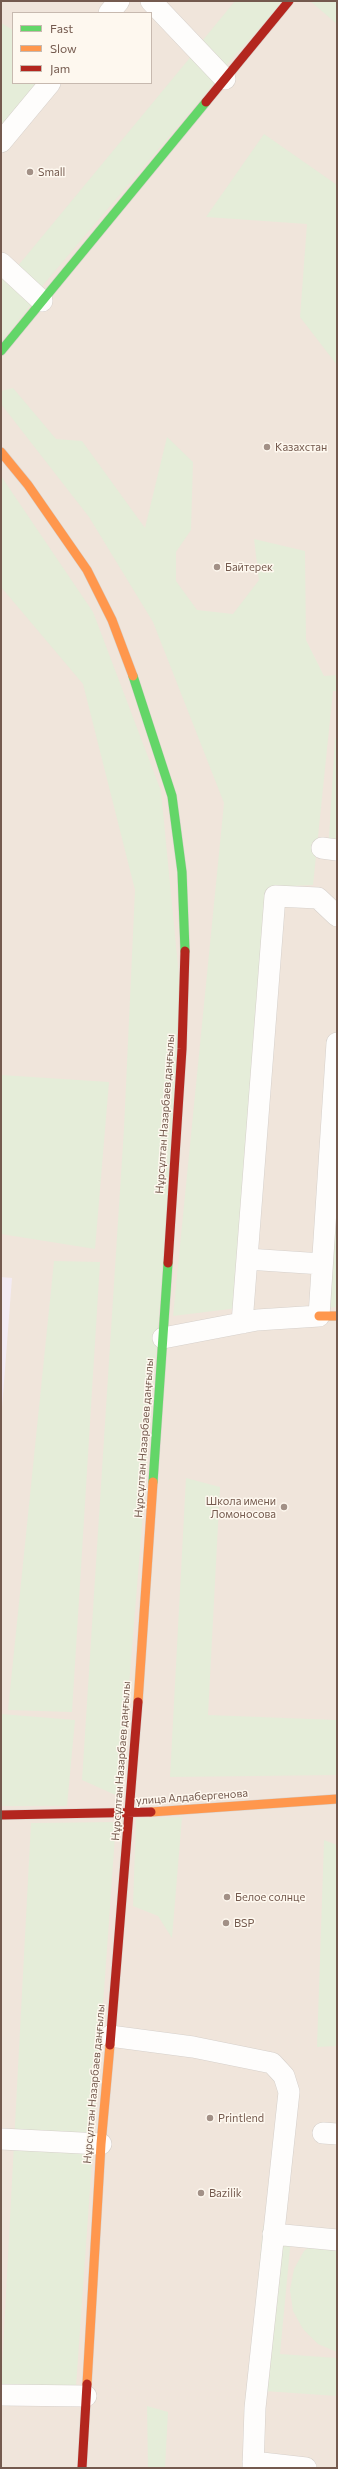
<!DOCTYPE html>
<meta charset="utf-8">
<style>
body{margin:0}
#map{position:relative;width:338px;height:2469px;overflow:hidden;background:#f7f3ed;font-family:Commissioner,sans-serif}
canvas{display:block}
.frame{position:absolute;inset:0;border:2px solid #745a4e;pointer-events:none}
.legend{position:absolute;left:12px;top:12px;width:140px;height:72px;box-sizing:border-box;background:#fef8ef;border:1px solid #c7b9af;margin:0;padding:5px 7px;list-style:none;font-size:12px;color:#745a4e}
.legend li{display:flex;align-items:center;gap:8px;height:20px}
.legend b{width:20px;border:1px solid #c7b9af}
</style>
<div id="map">
<canvas width="338" height="2469"></canvas>
<div class="frame"></div>
<ul class="legend">
<li><b style="height:5px;background:#63d668"></b>Fast</li>
<li><b style="height:5px;background:#ff974d"></b>Slow</li>
<li><b style="height:5px;background:#b3261e"></b>Jam</li>
</ul>
</div>
<script>
const g = document.querySelector('canvas').getContext('2d');
g.lineJoin = 'round';
function fillPath(path, color) {
  g.fillStyle = color;
  g.fill(path, 'evenodd');
}
function toPath(rows) {
  const path = new Path2D();
  for (const r of rows) {
    path.moveTo(r[0], r[1]);
    for (let i = 2; i < r.length; i += 2) path.lineTo(r[i], r[i + 1]);
  }
  return path;
}
function trace(path, color, width, dash) {
  g.strokeStyle = color;
  g.lineWidth = width;
  g.lineCap = dash ? 'butt' : 'round';
  g.setLineDash(dash || []);
  g.stroke(path);
}
function write(font, color, halo, rows, align = 'center') {
  g.font = font + ' Commissioner,sans-serif';
  g.lineWidth = 3;
  g.setLineDash([]);
  g.textBaseline = 'middle';
  g.strokeStyle = halo;
  g.fillStyle = color;
  for (const [text, x, y, turn = 0] of rows) {
    g.save();
    g.translate(x, y);
    g.rotate((+turn || 0) * Math.PI / 180);
    g.textAlign = isNaN(turn) ? turn : align;
    if (halo) g.strokeText(text, 0, 0);
    g.fillText(text, 0, 0);
    g.restore();
  }
}
fillPath(toPath([
 [1,1,337,1,337,2468,1,2468],
 [13,13,151,13,151,83,13,83]
]), '#f0e5db');
fillPath(toPath([
 [1,1277,12,1278,1,1421]
]), '#f3ebf3');
fillPath(toPath([
 [235,1,284,1,223,69,203,40],
 [310,1,337,1,337,24],
 [1,23,13,30,13,83,44,83,1,133],
 [193,54,217,80,38,291,17,267],
 [264,134,337,185,337,365,300,317,307,224,206,217],
 [1,273,34,301,1,342],
 [13,388,56,439,82,441,145,528,167,437,193,462,191,530,176,552,176,581,197,610,233,614,259,580,254,539,305,551,306,640,324,676,337,675,337,691,333,691,313,885,270,887,238,1308,173,1316,224,803,153,622,89,517,1,404,1,391],
 [1,476,93,612,161,791,183,1018,120,1797,82,1780,124,1128,135,890,83,684,1,587],
 [335,738,337,738,337,841,329,838],
 [1,1075,109,1082,95,1249,1,1234],
 [337,1186,337,1307,325,1308],
 [54,1261,100,1262,72,1712,8,1710],
 [186,1478,220,1487,208,1715,337,1720,337,1775,170,1777],
 [1,1714,75,1720,67,1806,1,1806],
 [182,1817,172,1938,158,1916,133,1906,136,1818],
 [116,1822,76,2386,1,2388,31,1823],
 [324,1840,337,1845,337,2046,317,2047],
 [263,2226,292,2227,280,2354,337,2358,337,2396,264,2391,251,2356],
 [337,2230,337,2352,318,2344,303,2329,293,2311,290,2290,294,2269,304,2251,320,2237],
 [147,2406,168,2412,165,2468,148,2468]
]), '#e5edd9');
const street = toPath([
 [151,1,225,79],
 [109,13,119,1],
 [1,142,50,83],
 [1,263,42,301],
 [322,848,337,850],
 [247,1259,322,1264],
 [242,1323,275,896,318,898,337,916],
 [163,1338,257,1320,319,1316,337,1043],
 [110,2036,193,2047,272,2063,284,2076,289,2092,255,2408,253,2468],
 [323,2133,337,2134],
 [1,2139,101,2144],
 [273,2234,337,2240],
 [1,2395,86,2396],
 [253,2462,306,2468]
]);
const fast = toPath([
 [1,351,206,102],
 [133,676,172,796,182,872,185,951],
 [153,1482,168,1263]
]);
const slow = toPath([
 [1,452,28,485,87,570,112,620,133,676],
 [319,1316,337,1316],
 [138,1702,153,1482],
 [151,1812,337,1799],
 [87,2384,101,2144,110,2045]
]);
const jam = toPath([
 [206,102,289,1],
 [168,1263,182,1049,185,951],
 [1,1815,151,1812],
 [110,2045,138,1702],
 [82,2468,87,2384]
]);
trace(street, '#d6d0cb', 22);
trace(fast, '#d7d0cb', 10);
trace(slow, '#d7d0cb', 10);
trace(jam, '#d7d0cb', 10);
trace(street, '#fefdfc', 21);
trace(fast, '#63d668', 9);
trace(slow, '#ff974d', 9);
trace(jam, '#b3261e', 9);
for (const [x, y, r, color] of [
 [30,172,4,"#a29086"],
 [267,447,4,"#a29086"],
 [217,567,4,"#a29086"],
 [284,1507,4,"#a29086"],
 [227,1897,4,"#a29086"],
 [226,1923,4,"#a29086"],
 [210,2118,4,"#a29086"],
 [201,2193,4,"#a29086"]
]) {
  const dot = new Path2D();
  dot.arc(x, y, r, 0, 2 * Math.PI);
  g.fillStyle = color;
  g.fill(dot);
  trace(dot, '#fef8ef', 1.5);
}
write('11px', '#745a4e', '#fef8ef', [
 ["Small",38,172],
 ["Казахстан",275,447],
 ["Байтерек",225,567],
 ["Школа имени",276,1501,"right"],
 ["Ломоносова",276,1514,"right"],
 ["Белое солнце",235,1897],
 ["BSP",234,1923],
 ["Printlend",218,2118],
 ["Bazilik",209,2193]
], 'left');
write('11px', '#745a4e', '#fef8ef', [
 ["Нұрсұлтан Назарбаев даңғылы",165,1114,-86],
 ["Нұрсұлтан Назарбаев даңғылы",144,1438,-86],
 ["Нұрсұлтан Назарбаев даңғылы",121,1761,-86],
 ["улица Алдабергенова",192,1797,-4],
 ["Нұрсұлтан Назарбаев даңғылы",94,2084,-85]
]);
</script>
